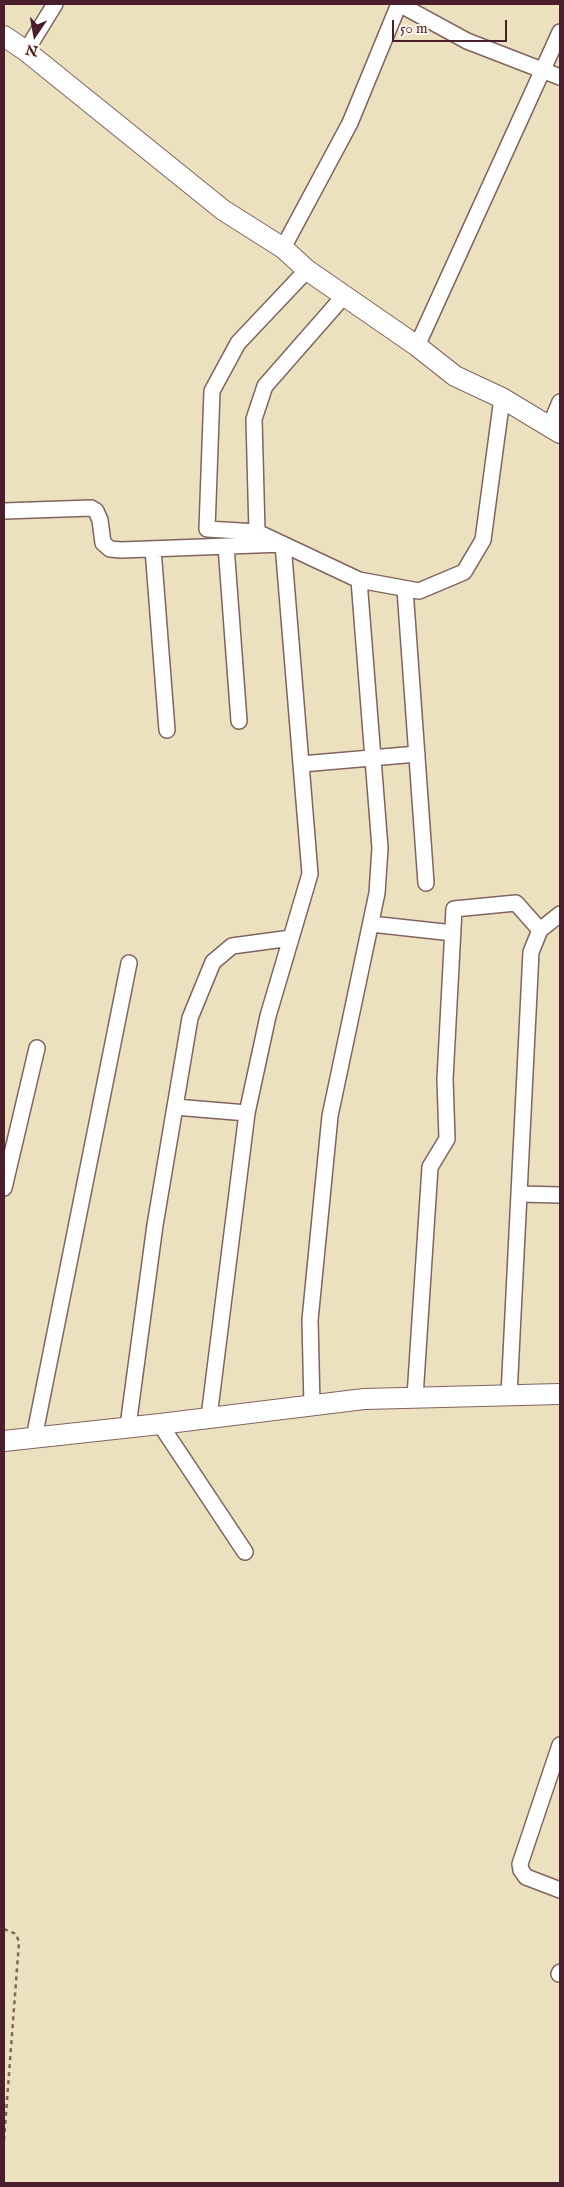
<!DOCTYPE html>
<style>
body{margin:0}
#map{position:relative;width:564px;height:2187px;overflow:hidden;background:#ebe1bf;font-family:"IM FELL English",serif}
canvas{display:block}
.frame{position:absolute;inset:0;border:5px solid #4a1f2b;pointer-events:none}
.north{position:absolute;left:10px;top:10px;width:50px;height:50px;-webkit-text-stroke:4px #fbf7ec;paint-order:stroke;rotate:192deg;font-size:14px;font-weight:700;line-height:20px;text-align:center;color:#4a1f2b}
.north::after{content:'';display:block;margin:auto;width:18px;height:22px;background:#4a1f2b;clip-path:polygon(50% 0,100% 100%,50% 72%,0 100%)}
.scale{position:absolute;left:392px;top:20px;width:115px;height:22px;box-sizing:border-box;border:2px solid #4a1f2b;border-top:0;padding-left:6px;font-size:15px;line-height:18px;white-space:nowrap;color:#4a1f2b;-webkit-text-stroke:4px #fbf7ec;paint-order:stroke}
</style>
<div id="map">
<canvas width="564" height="2187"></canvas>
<div class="frame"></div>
<div class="north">N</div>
<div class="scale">50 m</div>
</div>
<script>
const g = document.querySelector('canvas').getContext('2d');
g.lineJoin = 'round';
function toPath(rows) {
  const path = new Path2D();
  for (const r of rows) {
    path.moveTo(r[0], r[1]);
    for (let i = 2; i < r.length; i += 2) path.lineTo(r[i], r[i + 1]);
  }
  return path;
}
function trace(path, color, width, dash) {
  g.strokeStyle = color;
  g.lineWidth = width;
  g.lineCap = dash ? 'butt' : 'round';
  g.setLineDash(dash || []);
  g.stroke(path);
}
const minor = toPath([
 [399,4,467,41,560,77],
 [26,51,55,4],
 [283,248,350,123,399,4],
 [343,297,265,386,254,419,257,532,359,580,419,591,464,572,483,540,502,398],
 [417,346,560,32],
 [550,426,560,402],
 [4,511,91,508,96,511,100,520,103,543,110,549,121,550,283,544,310,874,268,1016,247,1113,209,1417],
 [257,532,207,529,212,391,238,343,307,270],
 [226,546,239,721],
 [153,549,167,730],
 [405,589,426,883],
 [302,764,417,754],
 [371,924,453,933],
 [175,1107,247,1113],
 [4,1188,37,1048],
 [519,1194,560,1195],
 [509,1395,531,952,540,930,560,914],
 [415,1397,430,1167,447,1139,445,1079,454,909,516,903,540,930],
 [312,1405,310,1320,330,1116,377,893,380,848,359,580],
 [160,1424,245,1552],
 [128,1426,155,1225,190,1018,213,962,232,946,291,938],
 [34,1438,129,963],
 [560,1745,520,1864,521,1870,526,1877,560,1890],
 [559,1974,560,1972]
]);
const major = toPath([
 [4,36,26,51,223,210,283,248,307,270,417,346,455,376,502,398,560,433],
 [4,1441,160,1424,364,1399,560,1394]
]);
trace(minor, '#82635f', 18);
trace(major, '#82635f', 22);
trace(toPath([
 [4,1929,16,1934,19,1942,4,2140]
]), '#82635f', 2.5, [4, 4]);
trace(minor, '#fff', 15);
trace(major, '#fff', 20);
</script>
